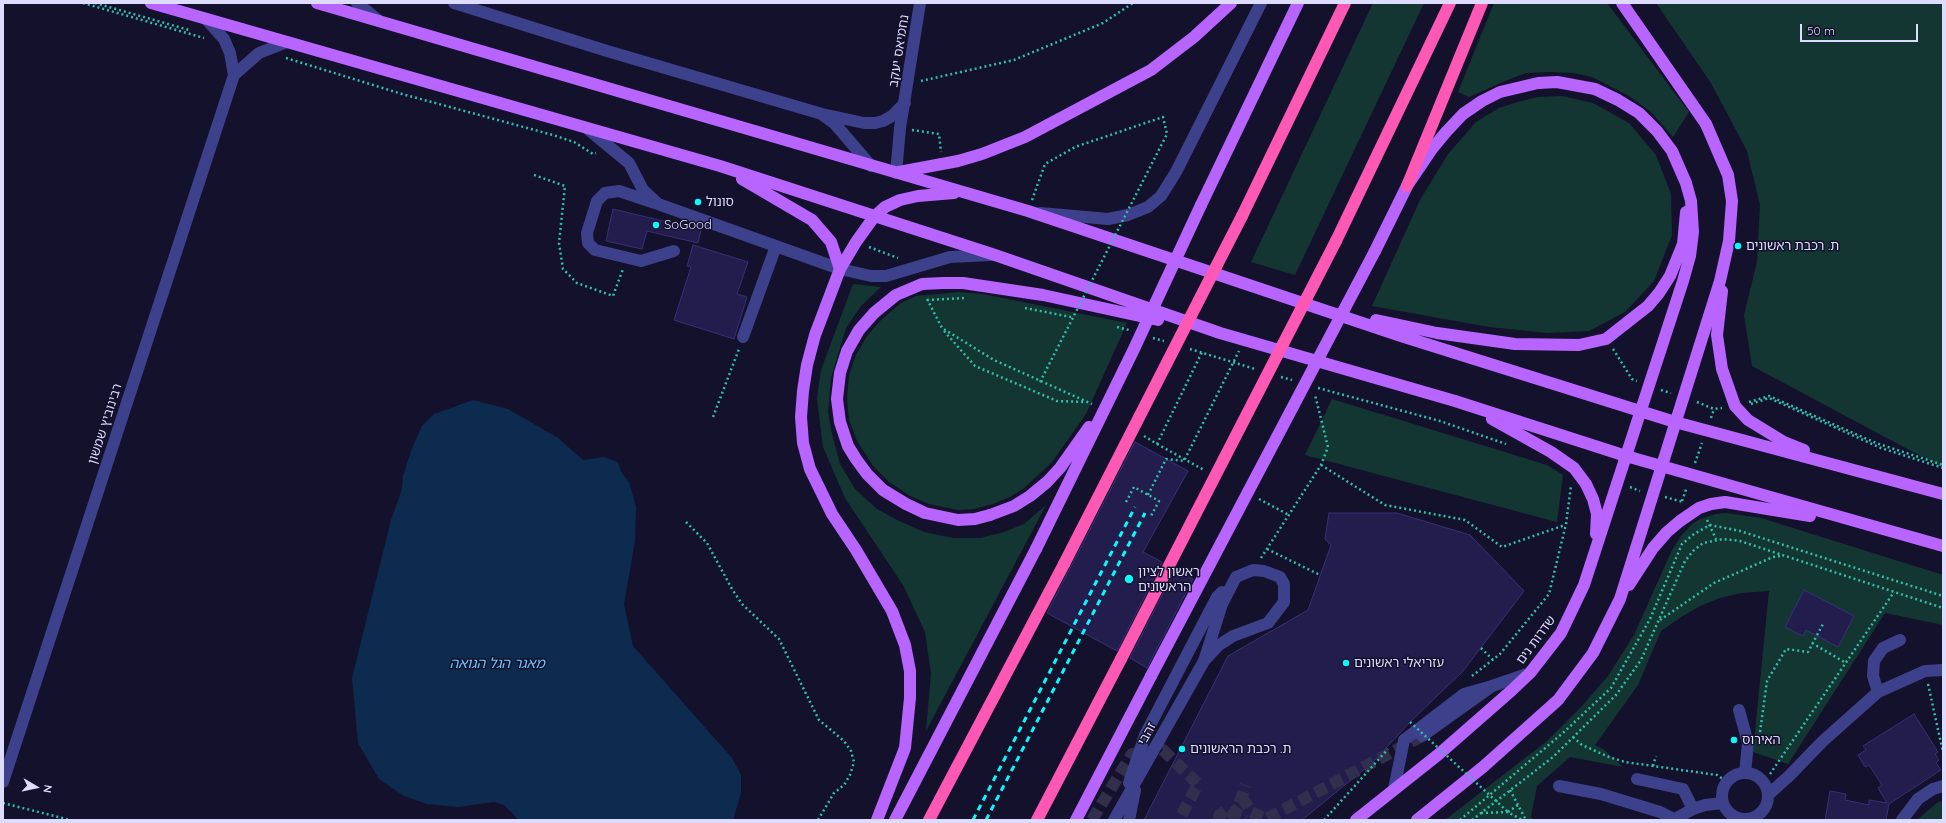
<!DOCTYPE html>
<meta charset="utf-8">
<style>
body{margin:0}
#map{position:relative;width:1946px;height:823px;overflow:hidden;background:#14112c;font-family:Quicksand,sans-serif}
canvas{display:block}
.frame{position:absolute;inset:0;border:4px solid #dddcff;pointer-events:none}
.north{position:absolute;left:16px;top:767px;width:40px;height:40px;-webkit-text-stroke:3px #14112c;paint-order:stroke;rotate:99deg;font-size:11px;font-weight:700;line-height:16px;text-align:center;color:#dddcff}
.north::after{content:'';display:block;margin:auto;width:14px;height:18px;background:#dddcff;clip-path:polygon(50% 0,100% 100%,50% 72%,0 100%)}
.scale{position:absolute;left:1800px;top:24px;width:118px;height:18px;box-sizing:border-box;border:2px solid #dddcff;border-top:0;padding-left:5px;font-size:12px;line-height:14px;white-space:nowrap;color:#dddcff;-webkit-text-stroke:3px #14112c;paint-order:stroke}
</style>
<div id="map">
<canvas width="1946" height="823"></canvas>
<div class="frame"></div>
<div class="north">N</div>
<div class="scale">50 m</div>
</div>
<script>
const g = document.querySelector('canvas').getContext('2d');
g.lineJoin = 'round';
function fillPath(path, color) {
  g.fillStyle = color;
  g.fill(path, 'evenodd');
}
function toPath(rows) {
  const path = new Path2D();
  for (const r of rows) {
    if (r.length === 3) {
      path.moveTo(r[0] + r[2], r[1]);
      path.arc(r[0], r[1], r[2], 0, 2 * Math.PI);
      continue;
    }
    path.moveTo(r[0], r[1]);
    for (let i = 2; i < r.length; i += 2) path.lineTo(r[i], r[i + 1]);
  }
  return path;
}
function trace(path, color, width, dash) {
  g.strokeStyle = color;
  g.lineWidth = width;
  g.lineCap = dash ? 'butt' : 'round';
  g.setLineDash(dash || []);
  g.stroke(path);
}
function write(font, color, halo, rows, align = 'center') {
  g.font = font + ' Quicksand,"Noto Sans Hebrew",sans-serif';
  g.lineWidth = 3;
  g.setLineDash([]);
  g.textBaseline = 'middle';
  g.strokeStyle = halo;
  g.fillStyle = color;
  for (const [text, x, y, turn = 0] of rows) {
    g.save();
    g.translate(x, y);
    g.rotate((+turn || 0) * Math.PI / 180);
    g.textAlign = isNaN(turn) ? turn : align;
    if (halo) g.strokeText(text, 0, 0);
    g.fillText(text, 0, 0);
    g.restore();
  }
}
fillPath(toPath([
 [1373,3,1424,3,1295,275,1251,262],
 [1494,3,1607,3,1689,112,1673,137,1650,111,1629,96,1592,77,1573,73,1549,72,1526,73,1505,81,1469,97,1458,92],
 [1656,3,1943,3,1943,468,1752,366,1744,315,1757,262,1760,205,1747,151,1711,83],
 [1562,96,1593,103,1629,123,1656,155,1671,194,1672,235,1654,281,1625,312,1589,331,1548,333,1489,327,1372,306,1420,200,1448,154,1476,122,1499,108,1521,101,1538,97],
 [853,284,881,287,861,306,846,328,831,378,828,412,832,434,840,464,855,489,877,509,897,520,924,532,953,538,981,538,1004,532,1024,524,1046,505,926,731,931,674,925,632,903,585,845,498,823,447,817,398,821,370],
 [960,292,983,294,1127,323,1086,414,1052,462,1024,488,1010,497,993,504,974,509,958,510,929,504,910,496,889,482,874,467,857,441,849,420,847,399,849,375,856,355,867,336,881,320,901,303,916,296],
 [1332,399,1547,465,1563,475,1557,522,1305,455],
 [1726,513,1761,518,1943,575,1943,625,1885,613,1788,764,1753,752,1769,591,1741,593,1720,598,1700,606,1681,617,1661,631,1638,685,1595,745,1603,749,1623,767,1570,757,1537,786,1531,816,1533,820,1445,820,1547,741,1582,706,1608,676,1634,635,1671,552,1681,536,1692,524,1700,519,1716,514],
 [1943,801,1943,820,1917,820,1938,802]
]), '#143632');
fillPath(toPath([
 [473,400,508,409,558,438,583,460,604,457,618,462,621,472,629,482,636,507,635,541,624,604,633,646,732,758,741,775,741,793,733,820,519,820,504,805,494,802,458,807,427,804,404,796,379,779,358,743,352,678,391,520,402,489,403,476,412,448,422,426,434,414]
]), '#0d2b4f');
const building = toPath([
 [613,209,701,230,698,243,647,231,642,249,606,241,613,209],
 [693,245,748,262,737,294,747,297,734,339,674,320,691,267,687,266,693,245],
 [1135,442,1188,471,1143,552,1162,562,1117,651,1047,613,1135,442],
 [1329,513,1397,513,1470,535,1524,591,1463,671,1410,722,1373,762,1302,820,1144,820,1228,656,1308,610,1331,545,1325,539,1329,513],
 [1175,570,1193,579,1147,668,1130,658,1175,570],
 [1804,590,1854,616,1838,647,1806,630,1803,636,1785,627,1804,590],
 [1914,714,1938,752,1935,754,1939,760,1936,763,1941,770,1889,804,1886,820,1825,820,1830,791,1846,794,1845,800,1869,805,1869,800,1887,803,1878,788,1882,785,1869,765,1865,767,1858,755,1866,750,1863,746,1914,714]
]);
fillPath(building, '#231d4d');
trace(building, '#383078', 1);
trace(toPath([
 [1242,797,1251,812,1266,819,1422,736],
 [1092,820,1132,754,1163,750,1198,784,1179,820],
 [1220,820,1219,816,1229,808,1245,820],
 [1233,820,1246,785]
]), '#322f4c', 12, [12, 6]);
trace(toPath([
 [83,3,204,38],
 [95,3,189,30],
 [286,58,402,94,553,135,574,142,593,154,596,153],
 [921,81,1014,60,1103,23,1133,3],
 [912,130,939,134,941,152],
 [534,175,565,186,559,243,563,269,577,283,613,296,623,269],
 [1032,200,1045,164,1075,147,1163,117,1167,134],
 [869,247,898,258],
 [927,299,942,328,994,360,1092,404],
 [927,300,965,298],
 [1025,308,1071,317],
 [1117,327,1129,330],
 [944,331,975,366,1057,401,1086,402],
 [1153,338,1164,341],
 [1190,349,1255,369],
 [1613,349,1632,379,1637,381],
 [1281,377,1292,380],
 [1318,388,1440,421,1506,444],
 [1661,390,1671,393],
 [1697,402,1714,409,1722,408],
 [1749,402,1769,396,1876,443,1943,465],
 [1751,404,1769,398,1881,448,1943,468],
 [713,417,739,349],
 [1711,418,1714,409],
 [1144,436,1157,444,1202,352],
 [1157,444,1204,470],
 [1695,463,1702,443],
 [1321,465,1385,505,1465,520,1502,547,1565,525],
 [1630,487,1640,491],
 [1148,495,1166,459,1184,461,1239,351],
 [1665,497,1683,502],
 [1259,499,1289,515],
 [1682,501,1687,487],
 [1126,502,1134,487,1159,501,1151,516],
 [1707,520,1716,539],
 [686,522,707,543,732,589,742,604,779,639,819,720,844,741,851,751,854,762,850,775,844,785,834,793,818,820],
 [1267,549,1320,575],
 [1261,558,1321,465,1328,447,1315,395],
 [1660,620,1714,583,1773,557,1780,556],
 [1812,643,1846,663],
 [1481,648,1493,660],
 [1472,676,1500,654,1549,594,1566,524,1571,486],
 [1928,684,1943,752],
 [1760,732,1767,681,1786,649,1808,652,1823,624],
 [1573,737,1582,745,1609,757,1625,762,1717,775,1727,782],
 [1653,766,1656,756],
 [1770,774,1894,592],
 [1510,790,1526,820],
 [3,803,70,820],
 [1508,812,1518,805],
 [1481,813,1508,812,1522,820],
 [1324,820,1388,749],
 [1460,820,1564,732,1611,688,1650,619,1682,544,1694,534,1710,525,1740,531,1943,596],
 [1472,820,1553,757,1616,695,1641,660,1685,561,1693,551,1703,543,1723,539,1740,541,1943,608]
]), '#31beaa', 2.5, [2, 3]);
trace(toPath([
 [357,3,378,20],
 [454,3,607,51,822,114,864,123,875,123,883,121,892,116,905,103],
 [234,75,259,53,287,42],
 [824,116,835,124,871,166],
 [589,130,629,163,643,190,658,204,840,269,871,276,886,276,950,257,991,255],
 [896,173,900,128,920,3],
 [655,203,619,191,605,193,597,201,587,233,588,243,595,250,641,261,674,251],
 [1040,213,1108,219,1128,215,1148,207,1161,196,1176,172,1261,3],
 [743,337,776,246],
 [1878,692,1873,676,1874,661,1883,648,1900,640],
 [1739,710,1748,743,1745,773],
 [1422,736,1492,686,1530,673],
 [1745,796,23],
 [1637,779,1683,789,1693,809],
 [3,782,234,75,230,53,224,39,206,19],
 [1129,783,1145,735,1217,597,1222,592],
 [1559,786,1601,794,1660,812,1674,819],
 [1394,789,1404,740,1464,694,1492,686],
 [1768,795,1789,776,1823,741,1878,692,1925,671,1943,670],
 [1114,820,1204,661,1222,604,1236,577,1253,570,1264,571,1280,577,1284,584,1284,602,1268,623,1233,636,1219,645,1204,661],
 [1129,820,1135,790],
 [1673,820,1693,809,1705,805,1723,803],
 [1902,820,1918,799,1933,789,1943,786]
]), '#3d408a', 12);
trace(toPath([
 [151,3,720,166,995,255,1220,333,1455,401,1626,456,1943,546],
 [317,3,1028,211,1401,336,1675,422,1943,494],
 [899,172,958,161,982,154,1025,137,1151,70,1194,37,1231,3],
 [742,179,812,220,831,242,840,269],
 [1201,205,1298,3],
 [1722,291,1717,335,1722,369,1735,406,1748,420,1784,442,1804,450],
 [1376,320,1437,333,1515,344,1579,345,1606,339,1648,306,1659,293,1670,276,1683,244,1686,212],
 [1492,419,1551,452,1574,468,1586,484,1593,499,1597,514,1596,534],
 [990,515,975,519,958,520,925,513,906,504,883,490,867,474,856,459,848,446,840,422,837,399,840,373,847,351,859,330,874,313,896,295,922,284,943,283,963,283,1043,295,1158,320],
 [1629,585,1653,548,1667,532,1680,521,1699,508,1711,504,1725,502,1810,516],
 [877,820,905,748,910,698,910,671,905,645,892,611,856,550,832,514,810,469,803,443,801,417,803,391,807,365,815,335,840,269,856,242,874,217,885,207,900,200,918,196,954,193],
 [895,820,1036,549],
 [1076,820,1151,676],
 [1356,820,1439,754,1511,691,1530,673,1561,633,1584,585,1683,281,1690,256,1693,232,1691,201,1686,183,1672,151,1657,131,1639,113,1618,100,1595,89,1557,82,1538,83,1500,92,1482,101,1463,114,1446,132,1432,149,1407,186,1375,251],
 [1417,820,1483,767,1558,700,1593,653,1620,599,1720,281,1729,241,1732,201,1728,175,1706,124,1622,3]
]), '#b864fe', 12);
trace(toPath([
 [1407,186,1482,3],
 [1242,216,1345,3],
 [1336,241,1450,3],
 [929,820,1064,564],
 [1037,820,1121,659]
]), '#fe58b5', 12);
trace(toPath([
 [973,820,1135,507],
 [986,820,1145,513]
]), '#09fafe', 3, [6, 5]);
trace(toPath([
 [1040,382,1167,134],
 [1410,722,1508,812]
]), '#31beaa', 2.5, [2, 3]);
trace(toPath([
 [990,515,1014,506,1030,496,1047,482,1060,468,1089,427],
 [1036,549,1134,349,1201,205],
 [1151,676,1375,251]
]), '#b864fe', 12);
trace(toPath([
 [1064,564,1242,216],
 [1121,659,1336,241]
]), '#fe58b5', 12);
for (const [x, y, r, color] of [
 [698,202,4,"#09fafe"],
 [656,225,4,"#09fafe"],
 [1738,246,4,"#09fafe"],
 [1129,579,5,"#09fafe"],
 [1346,663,4,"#09fafe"],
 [1734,740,4,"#09fafe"],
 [1182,749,4,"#09fafe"]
]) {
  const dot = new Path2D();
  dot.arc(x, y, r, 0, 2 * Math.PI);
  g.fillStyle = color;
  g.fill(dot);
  trace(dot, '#14112c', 1.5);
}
write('13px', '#dddcff', '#14112c', [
 ["נחמיאס יעקב",899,51,-81],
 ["רבינוביץ שמשון",105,424,-72],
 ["שדרות נים",1536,640,-54],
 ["זהבי",1147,734,-61]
]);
write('13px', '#dddcff', '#14112c', [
 ["סונול",706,202],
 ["SoGood",664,225],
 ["ת. רכבת ראשונים",1746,246],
 ["ראשון לציון",1138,572],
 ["הראשונים",1138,587],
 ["עזריאלי ראשונים",1354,663],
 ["האירוס",1742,740],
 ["ת. רכבת הראשונים",1190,749]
], 'left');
write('italic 14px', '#6bc6fe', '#14112c', [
 ["מאגר הגל הגואה",497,664]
]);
</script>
